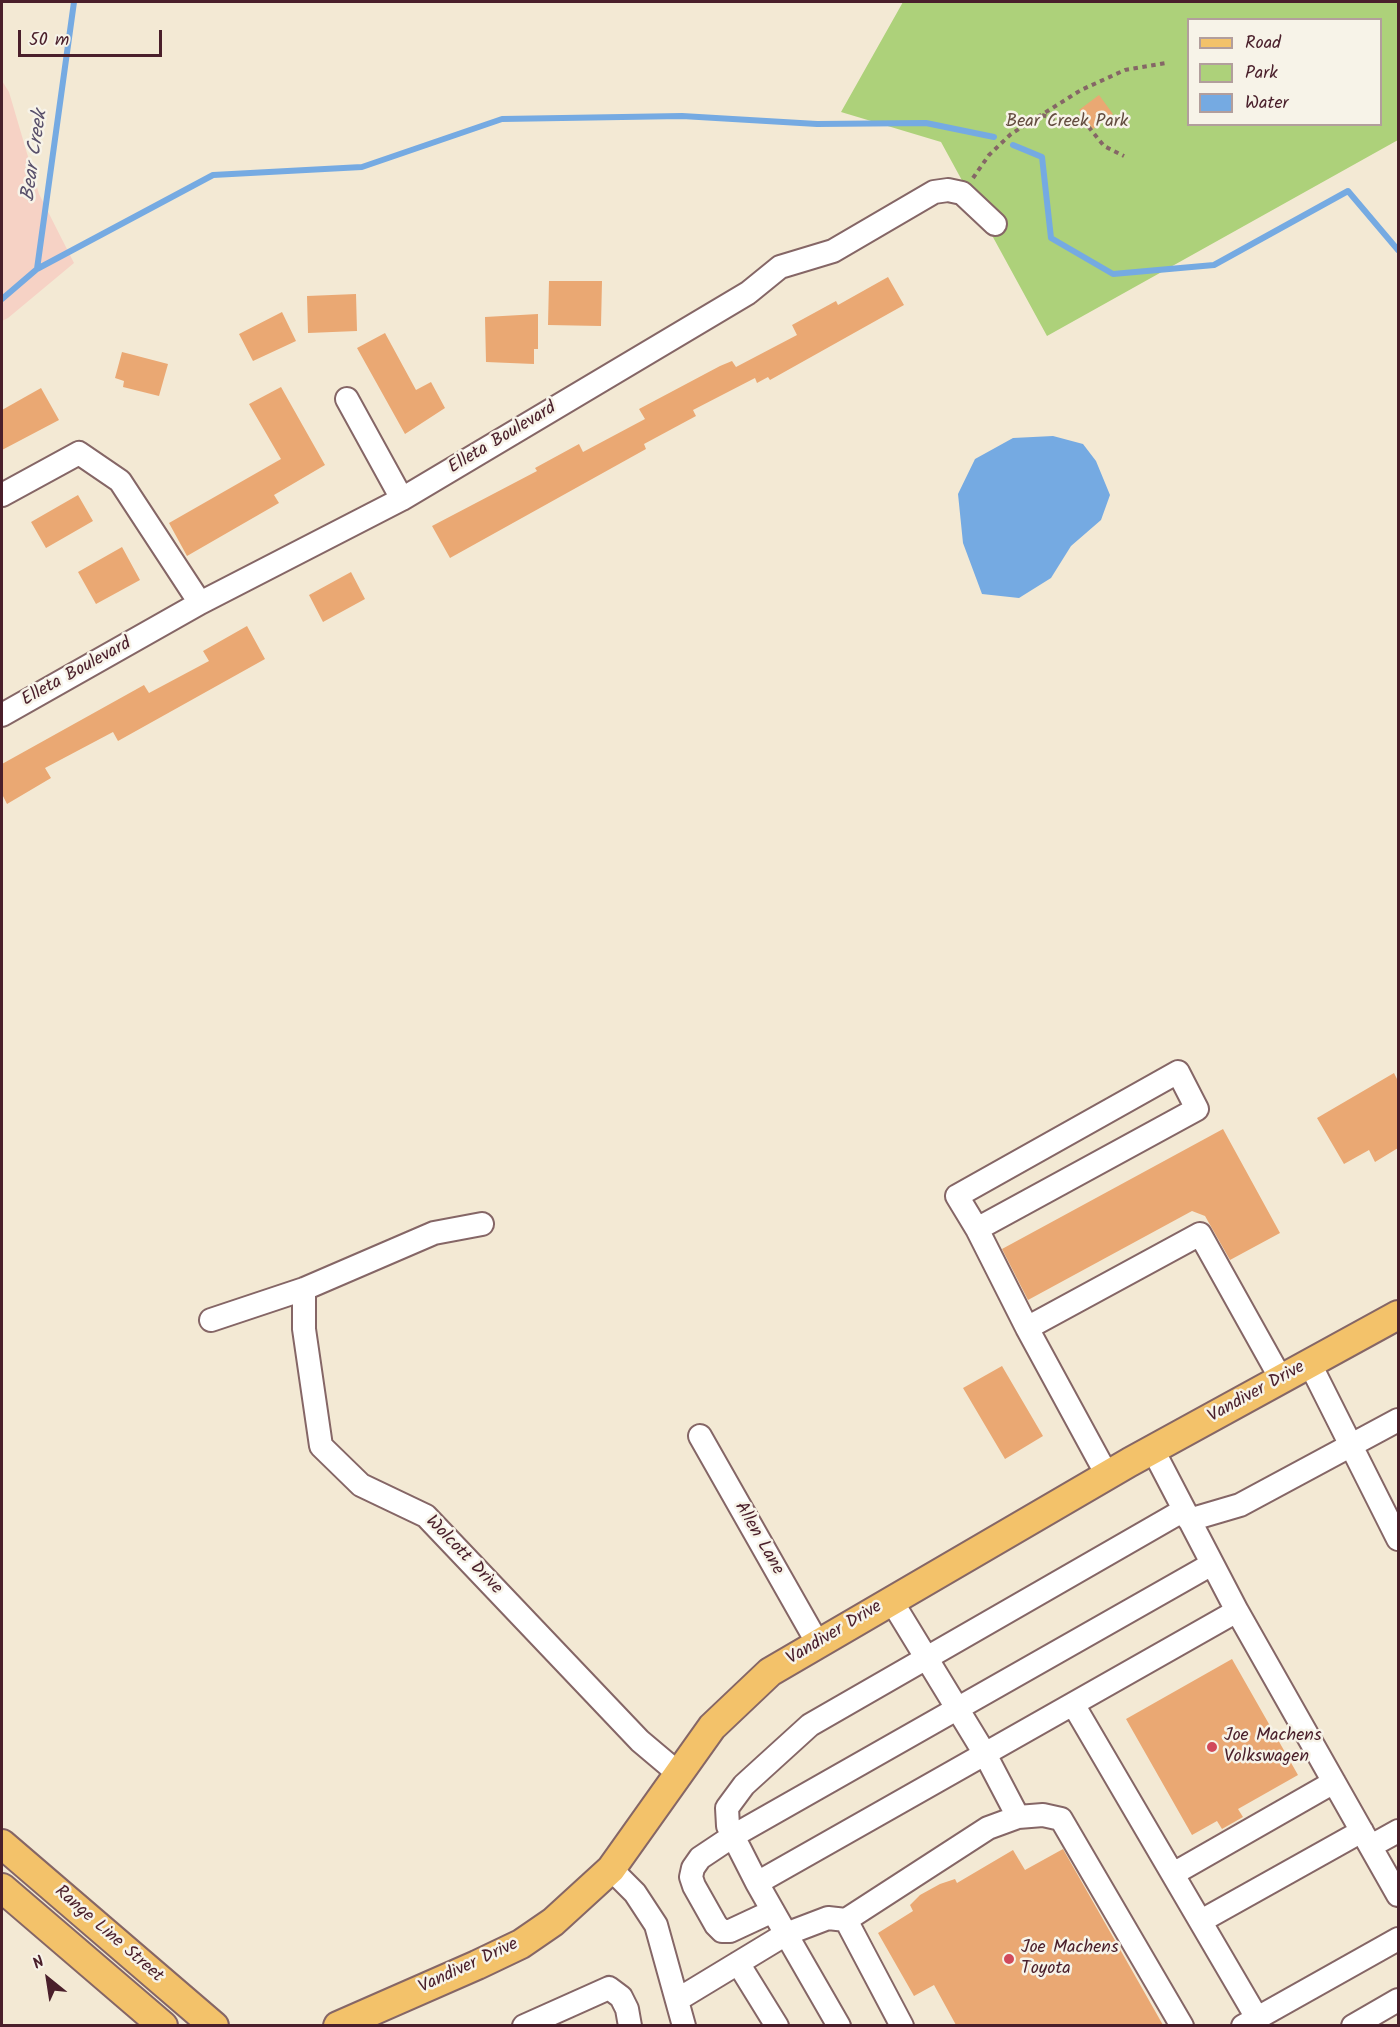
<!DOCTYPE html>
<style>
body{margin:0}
#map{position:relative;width:1400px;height:2027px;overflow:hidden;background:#f3e9d4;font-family:Kalam,sans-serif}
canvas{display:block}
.frame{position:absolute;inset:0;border:3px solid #4a1f2b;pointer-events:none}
.legend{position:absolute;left:1187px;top:18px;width:195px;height:108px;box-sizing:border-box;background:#f7f3e8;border:2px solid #b29e9c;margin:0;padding:8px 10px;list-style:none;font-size:18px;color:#4a1f2b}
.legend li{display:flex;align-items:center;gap:12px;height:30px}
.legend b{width:30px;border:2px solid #b29e9c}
.north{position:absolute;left:18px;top:1949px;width:60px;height:60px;-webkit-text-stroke:4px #f7f3e8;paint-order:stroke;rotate:330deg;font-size:16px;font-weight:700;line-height:24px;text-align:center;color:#4a1f2b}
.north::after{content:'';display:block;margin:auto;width:21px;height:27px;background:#4a1f2b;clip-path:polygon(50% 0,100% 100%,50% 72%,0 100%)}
.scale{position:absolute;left:18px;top:30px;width:144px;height:27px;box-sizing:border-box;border:3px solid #4a1f2b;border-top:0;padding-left:8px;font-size:18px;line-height:21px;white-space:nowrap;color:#4a1f2b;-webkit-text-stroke:4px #f7f3e8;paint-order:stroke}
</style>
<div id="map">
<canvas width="1400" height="2027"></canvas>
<div class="frame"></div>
<ul class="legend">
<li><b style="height:8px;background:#f3c26a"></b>Road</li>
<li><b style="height:16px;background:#add17a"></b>Park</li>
<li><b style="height:16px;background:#75aae2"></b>Water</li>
</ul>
<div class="north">N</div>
<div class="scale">50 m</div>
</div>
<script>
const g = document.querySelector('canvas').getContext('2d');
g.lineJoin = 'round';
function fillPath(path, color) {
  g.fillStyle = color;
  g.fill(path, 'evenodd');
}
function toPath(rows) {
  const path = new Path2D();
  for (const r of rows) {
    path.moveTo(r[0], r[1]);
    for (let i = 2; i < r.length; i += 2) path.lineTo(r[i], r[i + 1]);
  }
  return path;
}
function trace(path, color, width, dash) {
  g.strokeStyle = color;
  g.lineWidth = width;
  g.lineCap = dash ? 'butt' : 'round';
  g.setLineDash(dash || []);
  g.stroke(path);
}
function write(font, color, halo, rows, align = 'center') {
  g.font = font + ' Kalam,sans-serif';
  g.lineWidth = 5;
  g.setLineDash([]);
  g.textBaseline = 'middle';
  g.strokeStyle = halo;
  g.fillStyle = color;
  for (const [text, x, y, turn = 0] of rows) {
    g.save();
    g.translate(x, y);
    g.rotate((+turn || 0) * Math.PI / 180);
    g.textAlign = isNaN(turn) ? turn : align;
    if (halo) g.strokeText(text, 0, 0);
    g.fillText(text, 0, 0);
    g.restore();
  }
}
fillPath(toPath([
 [2,81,9,92,39,194,74,263,8,318,2,321]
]), '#f6d2c5');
fillPath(toPath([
 [903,2,1398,2,1398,140,1047,336,941,142,841,112],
 [1188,20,1380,20,1380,124,1188,124]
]), '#add17a');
fillPath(toPath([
 [1053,436,1083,444,1096,461,1110,495,1101,520,1071,546,1051,578,1019,598,982,594,963,543,958,494,975,459,1013,438]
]), '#75aae2');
trace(toPath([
 [1013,145,1042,157,1051,238,1113,274,1214,265,1348,191,1398,250],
 [37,269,213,175,362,167,502,119,682,116,817,124,926,123,994,137],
 [2,299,37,269,74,2]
]), '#75aae2', 6);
fillPath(toPath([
 [1099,95,1113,114,1093,129,1079,110],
 [888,277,904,305,770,380,768,377,757,383,755,378,693,410,696,416,644,444,646,449,450,558,432,526,537,471,535,468,579,444,583,452,645,419,639,409,720,366,732,361,736,367,797,335,792,325,836,301,838,305],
 [549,281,602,281,601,326,548,325],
 [356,294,357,331,308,333,307,296],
 [282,312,296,341,253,361,239,334],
 [538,314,538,349,534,349,534,364,486,362,485,317],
 [385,333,416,390,431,382,445,408,405,434,357,348],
 [122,352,168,364,159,396,123,387,124,381,115,378],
 [281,387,325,465,274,495,279,503,187,556,169,523,281,459,249,404],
 [41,388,59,420,2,450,2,410],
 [78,495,93,521,46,548,31,522],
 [122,547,140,580,96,604,78,572],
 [351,572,365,599,323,622,309,595],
 [247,626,265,659,118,741,113,732,45,768,51,778,7,804,2,794,2,764,144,685,149,693,209,661,203,651],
 [1394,1073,1398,1081,1398,1148,1375,1162,1369,1150,1344,1164,1317,1118],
 [1223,1129,1280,1233,1230,1260,1205,1216,1192,1211,1028,1300,1002,1249],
 [1002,1366,1043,1436,1005,1459,963,1388],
 [1232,1659,1298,1775,1238,1809,1243,1817,1222,1829,1217,1821,1192,1835,1126,1719],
 [1063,1849,1163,2025,956,2025,934,1985,914,1996,878,1933,913,1911,910,1905,920,1895,940,1884,955,1879,957,1883,1013,1850,1025,1870]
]), '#eaa873');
const minor = toPath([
 [347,399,402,499],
 [2,495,79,453,120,481,200,603],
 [2,715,200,603,402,499,748,293,780,267,833,251,934,192,948,190,962,193,995,224],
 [977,1229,957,1196,1178,1072,1197,1109,977,1229,1027,1328],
 [304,1289,304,1329,321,1446,361,1485,426,1516,640,1741,678,1773],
 [211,1320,304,1289,434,1233,482,1224],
 [1310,1364,1398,1539],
 [700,1436,817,1642],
 [1107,1475,1027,1328,1200,1234,1281,1379],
 [1189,1520,1240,1505,1398,1420],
 [891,1600,985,1754,1018,1817],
 [1237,1611,1398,1895],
 [1073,1704,1257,2018],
 [1371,1846,1398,1831],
 [611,1869,635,1893,656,1925,684,2026],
 [1173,1874,1334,1782],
 [757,1883,728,1826,727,1808,744,1785,810,1725,1184,1510],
 [773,1911,730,1931,722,1931,716,1925,694,1886,691,1877,693,1868,700,1858,733,1836,1212,1564],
 [846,1920,988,1828,1018,1817,1043,1815,1061,1819,1182,2026],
 [1201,1921,1362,1831],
 [738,1963,777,2026],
 [677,2000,786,1934,757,1883,1237,1611,1153,1450],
 [524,2026,609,1988,621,1997,627,2009,630,2026],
 [839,2026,786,1934,828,1918,846,1920,902,2026],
 [1243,2026,1398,1939],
 [1353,2026,1398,2000]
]);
const major = toPath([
 [2,1844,214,2026],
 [2,1888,163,2026],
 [338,2026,477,1965,521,1944,553,1922,611,1869,712,1727,770,1672,1130,1462,1398,1315]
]);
trace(minor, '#856666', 26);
trace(major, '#856666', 32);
trace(toPath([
 [1042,115,1067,123,1085,119],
 [1083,120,1104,146,1124,156],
 [973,178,989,155,1011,134,1081,90,1125,70,1166,63]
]), '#856666', 4, [4.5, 4.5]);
trace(minor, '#fff', 22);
trace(major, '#f3c26a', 28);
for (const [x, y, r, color] of [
 [1212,1747,6,"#d1495b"],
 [1009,1959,6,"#d1495b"]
]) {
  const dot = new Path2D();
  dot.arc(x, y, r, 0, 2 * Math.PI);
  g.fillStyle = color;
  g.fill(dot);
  trace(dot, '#f7f3e8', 2);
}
write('18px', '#634c3f', '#f7f3e8', [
 ["Bear Creek Park",1067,123]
]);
write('18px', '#4a1f2b', '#f7f3e8', [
 ["Elleta Boulevard",503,439,-31],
 ["Elleta Boulevard",77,673,-29],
 ["Vandiver Drive",1257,1393,-29],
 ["Allen Lane",758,1539,60],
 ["Wolcott Drive",463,1556,46],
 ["Vandiver Drive",835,1634,-31],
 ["Range Line Street",108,1935,41],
 ["Vandiver Drive",469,1967,-25]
]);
write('18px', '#4a1f2b', '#f7f3e8', [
 ["Joe Machens",1224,1737],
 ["Volkswagen",1224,1758],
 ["Joe Machens",1021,1949],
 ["Toyota",1021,1970]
], 'left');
write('italic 20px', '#59506b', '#f7f3e8', [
 ["Bear Creek",36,156,-82]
]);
</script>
